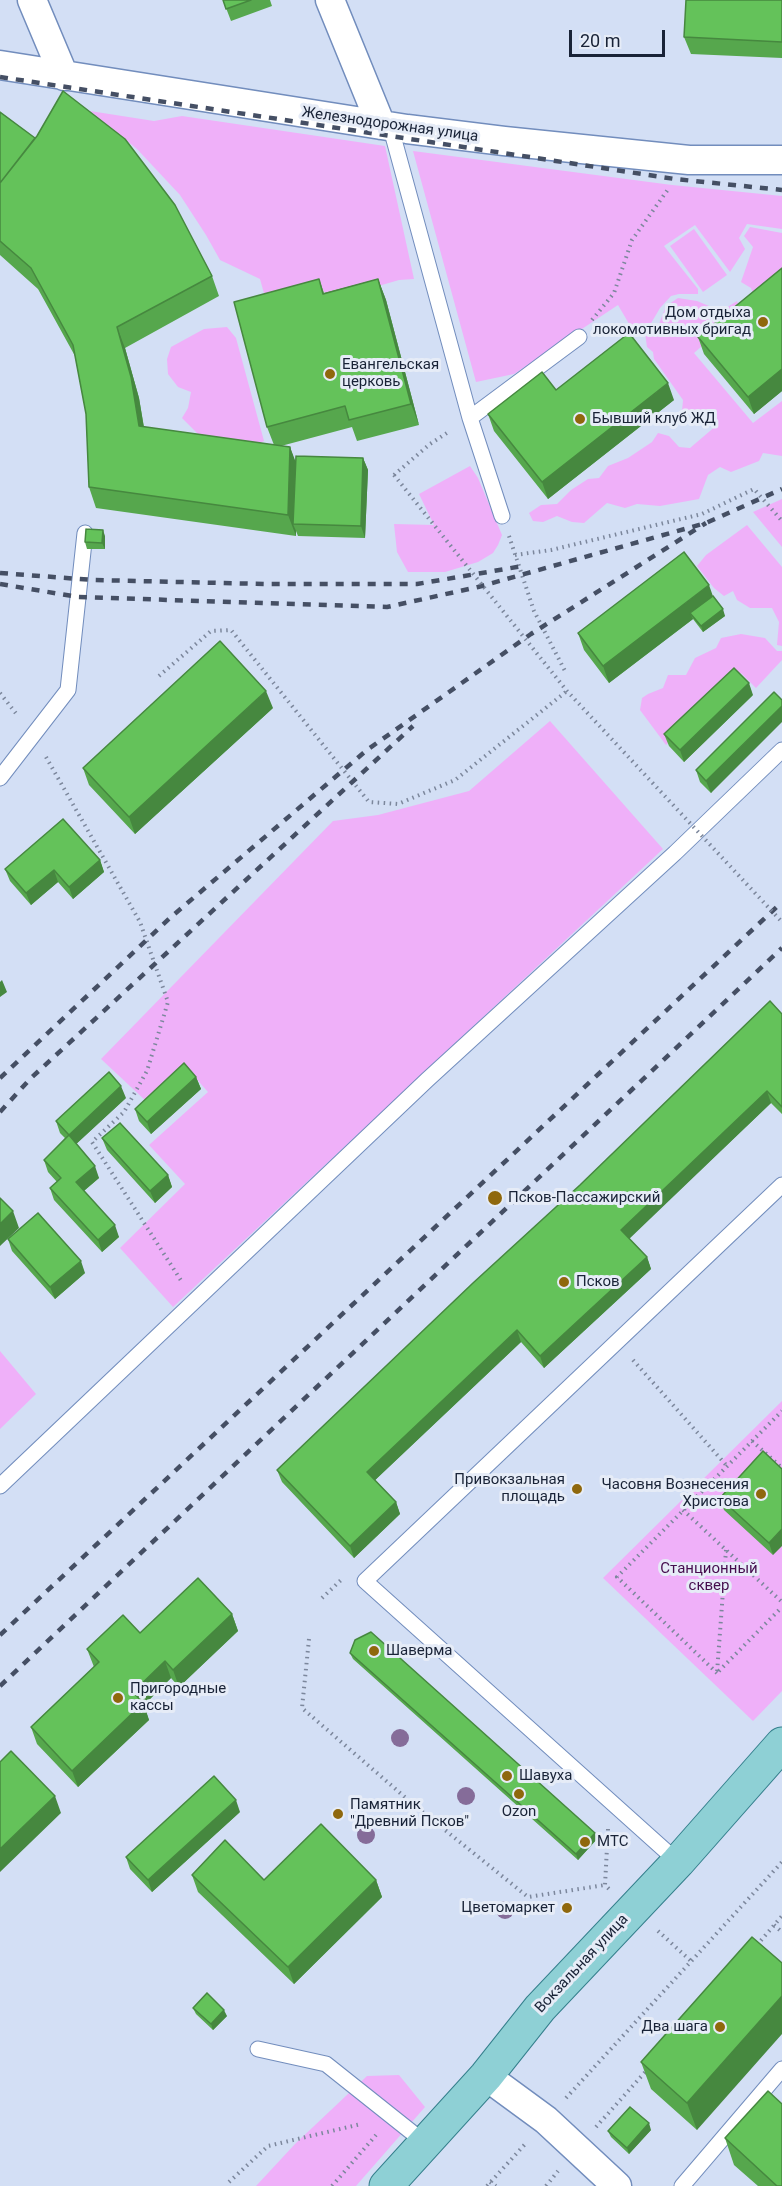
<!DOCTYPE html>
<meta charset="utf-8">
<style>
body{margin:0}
#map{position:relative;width:782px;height:2186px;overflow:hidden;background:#d3dff5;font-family:Roboto,sans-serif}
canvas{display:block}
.scale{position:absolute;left:569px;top:30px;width:96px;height:27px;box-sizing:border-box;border:3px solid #192337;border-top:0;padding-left:8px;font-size:18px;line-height:21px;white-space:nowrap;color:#192337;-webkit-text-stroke:4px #e6ecf7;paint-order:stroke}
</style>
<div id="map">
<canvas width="782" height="2186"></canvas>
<div class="scale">20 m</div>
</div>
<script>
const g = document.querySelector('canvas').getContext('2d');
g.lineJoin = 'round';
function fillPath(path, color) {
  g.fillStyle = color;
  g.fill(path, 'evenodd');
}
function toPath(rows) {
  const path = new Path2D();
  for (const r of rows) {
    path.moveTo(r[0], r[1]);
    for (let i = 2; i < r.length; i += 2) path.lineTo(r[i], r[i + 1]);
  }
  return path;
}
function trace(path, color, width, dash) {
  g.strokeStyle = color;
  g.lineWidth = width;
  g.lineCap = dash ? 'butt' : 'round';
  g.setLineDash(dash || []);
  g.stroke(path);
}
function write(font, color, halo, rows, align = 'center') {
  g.font = font + ' Roboto,sans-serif';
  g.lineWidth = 6;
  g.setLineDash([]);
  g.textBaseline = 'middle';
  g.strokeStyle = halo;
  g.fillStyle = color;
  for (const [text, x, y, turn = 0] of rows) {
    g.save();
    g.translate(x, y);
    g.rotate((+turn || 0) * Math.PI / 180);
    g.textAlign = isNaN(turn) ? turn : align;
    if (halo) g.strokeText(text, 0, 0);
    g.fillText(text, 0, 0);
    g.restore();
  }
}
fillPath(toPath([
 [90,111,154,121,182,116,385,146,414,279,399,280,344,296,318,291,265,297,260,279,220,260,206,235,180,195,137,149],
 [413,151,672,185,782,196,782,229,747,224,739,238,745,249,730,272,695,225,664,246,698,289,698,294,679,294,671,296,660,308,650,325,635,334,618,305,514,374,476,382],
 [750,227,782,233,782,277,755,299,751,288,741,282,753,247,744,236],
 [694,229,727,275,703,292,670,246],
 [678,298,697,301,721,311,737,301,741,312,694,353,753,423,782,401,782,456,763,453,759,461,731,472,720,467,708,475,699,499,660,506,637,504,625,508,607,503,584,523,572,522,557,516,543,522,533,521,529,513,541,505,557,504,571,490,588,479,599,478,608,466,628,458,652,442,658,433,669,436,679,447,690,448,717,425,707,412,693,414,682,411,683,400,654,359,653,352,647,347,645,333,659,324,666,306],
 [227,327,236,338,264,441,241,453,210,446,182,418,188,408,191,392,178,387,168,374,167,359,171,347,204,329],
 [470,466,478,478,502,535,498,545,493,553,478,562,445,572,408,572,397,552,394,524,434,525,419,494],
 [782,499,782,547,753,512],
 [747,525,782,567,782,646,777,645,779,622,772,608,750,608,737,600,733,591,724,596,714,588,697,566,706,555],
 [741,634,765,638,777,651,782,651,782,660,756,688,741,673,666,745,640,710,642,698,648,694,663,688,668,675,686,675,695,658,716,648,721,638],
 [550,721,663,849,173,1307,120,1248,185,1184,149,1145,208,1092,185,1066,147,1102,101,1059,333,821,378,815,469,791],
 [0,1351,36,1394,0,1429],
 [782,1401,782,1691,753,1721,603,1578],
 [399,2075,425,2107,356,2186,256,2186,295,2144,367,2076]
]), '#efb0f9');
const service = toPath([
 [404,130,393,136,470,418,502,516],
 [470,418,579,337],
 [0,778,68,690,85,533],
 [0,1486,427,1080,675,853,782,750],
 [678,1862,365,1581,782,1185],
 [258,2049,326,2064,424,2142],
 [682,2186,782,2069]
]);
const minor = toPath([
 [32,0,64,76],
 [330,0,381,125],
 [0,65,407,129,504,141,689,160,782,160],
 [486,2076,546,2120,617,2186]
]);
const primary = toPath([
 [386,2186,486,2076,540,2008,678,1862,782,1744]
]);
trace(service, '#728dbd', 17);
trace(minor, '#728dbd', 31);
trace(primary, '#347f8c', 35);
trace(toPath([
 [592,320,614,293,632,240,669,188],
 [394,475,430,444,450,431],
 [509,536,534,611,565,671],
 [515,555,551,550,702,514,754,489,782,521],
 [159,676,211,631,231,630,369,802,398,804,455,780,567,691],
 [0,693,18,716],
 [46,757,140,922,168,1002,147,1071,124,1112,92,1142,182,1282],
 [633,1360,727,1466],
 [752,1441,782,1468],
 [683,1510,782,1602],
 [726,1550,717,1673,782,1607],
 [322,1598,341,1580],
 [309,1639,302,1708,414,1805,528,1897,605,1885],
 [717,1673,617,1577,782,1411],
 [608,1829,605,1885,609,1889],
 [774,1925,782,1932],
 [658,1931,692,1962],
 [757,1945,782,1916],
 [566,2098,782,1862],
 [596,2127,647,2070],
 [229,2182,268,2146,361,2124],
 [490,2182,496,2186],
 [332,2186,376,2135],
 [487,2186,527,2142],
 [546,2186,558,2171]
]), '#7c879c', 4, [1.5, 4.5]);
trace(service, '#fff', 15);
trace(minor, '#fff', 28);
trace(primary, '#8ed0d5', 33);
trace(toPath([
 [0,77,675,179,782,190],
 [0,573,93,580,266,584,417,584,523,566],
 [0,584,78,597,387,607,478,587,706,523,782,489],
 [0,1078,171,917,367,750,531,634,706,523],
 [0,1112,30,1079,413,726],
 [0,1635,782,902],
 [0,1686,782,948]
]), '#454f64', 4.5, [8, 8]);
trace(toPath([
 [394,475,567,691,782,922]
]), '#7c879c', 4, [1.5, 4.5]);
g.fillStyle = '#856c99';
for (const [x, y] of [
 [400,1738],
 [466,1796],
 [366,1835],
 [505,1910]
]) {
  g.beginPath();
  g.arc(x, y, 9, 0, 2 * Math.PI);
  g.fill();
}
fillPath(toPath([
 [223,0,270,0,272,6,231,21],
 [782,0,782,58,691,54,684,37],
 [0,112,212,276,219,296,125,348,139,398,144,427,274,445,267,427,319,279,324,293,378,279,386,300,419,425,357,441,352,427,281,446,290,447,295,462,363,458,368,470,365,538,298,536,296,531,296,536,96,508,89,487,86,414,75,356,38,289,0,255],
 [782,268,782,391,754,414,704,354,698,337],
 [556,390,674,400,548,499,494,431,488,414],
 [105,536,105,549,87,549,85,542],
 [713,596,725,616,703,632,693,619,609,683,584,650,578,633],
 [774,692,711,793,700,782,696,770],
 [753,695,684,762,669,746,664,734],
 [273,708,135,834,89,785,83,768],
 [100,860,104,872,73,899,58,882,31,905,10,881,5,869],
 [782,1014,782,1114,771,1103,629,1238,647,1257,651,1269,544,1368,521,1342,375,1480,396,1502,400,1514,354,1558,282,1482,277,1470],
 [196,1077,201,1089,151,1134,139,1121,135,1109],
 [126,1098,76,1144,99,1178,84,1191,119,1237,102,1252,54,1200,50,1188,57,1182,48,1172,44,1160,65,1138,60,1133,56,1121],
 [102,1138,168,1175,172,1187,155,1203,107,1150],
 [8,1239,85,1273,55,1299,12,1251],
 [763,1451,773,1555,724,1510,720,1498],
 [232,1614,238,1631,179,1687,171,1678,144,1705,149,1720,78,1787,37,1744,31,1727,94,1667,87,1649,140,1633],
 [350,1653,597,1839,578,1860,353,1659],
 [240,1812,152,1892,130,1869,126,1857],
 [192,1875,264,1880,376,1880,382,1897,294,1984,198,1892],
 [752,1937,697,2130,651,2089,641,2062],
 [193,2008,227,2016,213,2030,196,2014],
 [651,2130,629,2154,611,2137,608,2131],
 [725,2138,782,2186,758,2186,734,2165]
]), '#56a74d');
fillPath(toPath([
 [378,279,386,300,419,425,411,404],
 [117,327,125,348,139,398,147,447,139,426],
 [782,369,782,391,754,414,748,397],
 [668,383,674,400,548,499,542,482],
 [290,447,298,468,293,524,296,531,296,536,288,515],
 [363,458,368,470,365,538,361,526],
 [103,530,105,536,105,549,102,543],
 [709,585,715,602,690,613,693,619,609,683,603,666],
 [723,609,725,616,703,632,701,626],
 [749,683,753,695,684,762,680,750],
 [266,691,273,708,135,834,129,817],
 [782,706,782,722,711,793,706,781],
 [100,860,104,872,73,899,69,887],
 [54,870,58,882,31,905,26,893],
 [2,980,7,992,0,997,0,982],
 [196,1077,201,1089,151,1134,147,1122],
 [121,1086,126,1098,73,1147,69,1135],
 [767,1091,771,1103,626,1242,621,1230],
 [95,1166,99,1178,80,1194,76,1182],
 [168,1175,172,1187,155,1203,150,1191],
 [13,1211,19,1228,0,1246,0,1224],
 [115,1225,119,1237,102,1252,98,1240],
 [647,1257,651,1269,544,1368,540,1356],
 [81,1261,85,1273,55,1299,50,1287],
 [517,1330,521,1342,371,1484,367,1472],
 [396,1502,400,1514,354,1558,350,1546],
 [782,1529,782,1546,773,1555,769,1543],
 [232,1614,238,1631,179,1687,173,1670],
 [165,1661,171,1678,144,1705,149,1720,78,1787,72,1771,133,1692],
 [55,1796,61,1813,0,1872,0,1849],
 [236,1800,240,1812,152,1892,148,1880],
 [595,1833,597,1839,578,1860,576,1854],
 [376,1880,382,1897,294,1984,288,1967],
 [782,1996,782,2034,697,2130,687,2103],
 [224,2010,227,2016,213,2030,211,2024],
 [649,2123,651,2130,629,2154,627,2148]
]), '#46883f');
const building = toPath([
 [223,0,251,0,226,9,223,0],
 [686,0,782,0,782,42,684,37,686,0],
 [63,91,125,139,175,205,212,276,117,327,131,377,139,426,290,447,288,515,89,487,86,414,73,345,31,268,0,241,0,183,37,136,63,91],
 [0,112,35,138,0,183,0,112],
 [782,268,782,369,748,397,698,337,782,268],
 [319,279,323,294,378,279,411,404,349,420,345,406,267,427,234,302,319,279],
 [629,333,668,383,542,482,488,414,542,372,556,390,629,333],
 [296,456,363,458,361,526,293,524,296,456],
 [86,529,103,530,102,543,85,542,86,529],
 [684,552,709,585,603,666,578,633,684,552],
 [713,596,723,609,701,626,690,613,713,596],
 [220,641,266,691,129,817,83,768,220,641],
 [734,668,749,683,680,750,664,734,734,668],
 [774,692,782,700,782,706,706,781,696,770,774,692],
 [63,819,100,860,69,887,54,870,26,893,5,869,63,819],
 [770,1001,782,1014,782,1107,767,1091,621,1230,647,1257,540,1356,517,1330,367,1472,396,1502,350,1546,277,1470,473,1283,580,1185,770,1001],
 [184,1063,196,1077,147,1122,135,1109,184,1063],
 [109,1072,121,1086,69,1135,56,1121,109,1072],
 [120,1123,168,1175,150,1191,102,1138,120,1123],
 [69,1135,95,1166,76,1182,115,1225,98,1240,50,1188,61,1178,44,1160,69,1135],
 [0,1198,13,1211,0,1224,0,1198],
 [38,1213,81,1261,50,1287,8,1239,38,1213],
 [763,1451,782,1469,782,1529,769,1543,720,1498,763,1451],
 [198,1578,232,1614,173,1670,165,1661,133,1692,143,1703,72,1771,31,1727,99,1662,87,1649,123,1615,140,1633,198,1578],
 [371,1632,595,1833,576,1854,350,1653,355,1640,371,1632],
 [11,1751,55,1796,0,1849,0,1762,11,1751],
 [214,1776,236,1800,148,1880,126,1857,214,1776],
 [321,1824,376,1880,288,1967,192,1875,225,1840,264,1880,321,1824],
 [752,1937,782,1963,782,1996,687,2103,641,2062,752,1937],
 [207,1993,224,2010,211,2024,193,2008,207,1993],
 [768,2091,782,2104,782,2186,777,2186,725,2138,768,2091],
 [630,2107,649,2123,627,2148,608,2131,630,2107]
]);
fillPath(building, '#64c25a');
trace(building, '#46883f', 1.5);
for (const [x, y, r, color] of [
 [763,322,6,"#8f680d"],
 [330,374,6,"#8f680d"],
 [580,419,6,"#8f680d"],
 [495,1198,8,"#8f680d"],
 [564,1282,6,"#8f680d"],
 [577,1489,6,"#8f680d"],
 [761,1494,6,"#8f680d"],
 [374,1651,6,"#8f680d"],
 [118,1698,6,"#8f680d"],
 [507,1776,6,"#8f680d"],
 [519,1794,6,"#8f680d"],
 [338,1814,6,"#8f680d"],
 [585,1842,6,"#8f680d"],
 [567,1908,6,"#8f680d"],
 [720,2027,6,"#8f680d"]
]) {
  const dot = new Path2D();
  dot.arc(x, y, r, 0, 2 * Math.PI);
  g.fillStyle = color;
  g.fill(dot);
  trace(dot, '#e6ecf7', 2);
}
write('15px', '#192337', '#e6ecf7', [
 ["Железнодорожная улица",390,125,8],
 ["Вокзальная улица",582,1964,-47]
]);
write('15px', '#192337', '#e6ecf7', [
 ["Дом отдыха",751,313,"right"],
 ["локомотивных бригад",751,330,"right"],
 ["Евангельская",342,365],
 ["церковь",342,382],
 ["Бывший клуб ЖД",592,419],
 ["Псков-Пассажирский",508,1198],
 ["Псков",576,1282],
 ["Привокзальная",565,1480,"right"],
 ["площадь",565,1497,"right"],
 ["Часовня Вознесения",749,1485,"right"],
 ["Христова",749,1502,"right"],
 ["Шаверма",386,1651],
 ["Пригородные",130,1689],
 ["кассы",130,1706],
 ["Шавуха",519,1776],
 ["Памятник",350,1805],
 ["\"Древний Псков\"",350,1822],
 ["Ozon",519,1812,"center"],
 ["МТС",597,1842],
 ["Цветомаркет",555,1908,"right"],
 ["Два шага",708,2027,"right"]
], 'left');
write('15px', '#450d4e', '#e6ecf7', [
 ["Станционный",709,1569],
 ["сквер",709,1586]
]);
</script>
